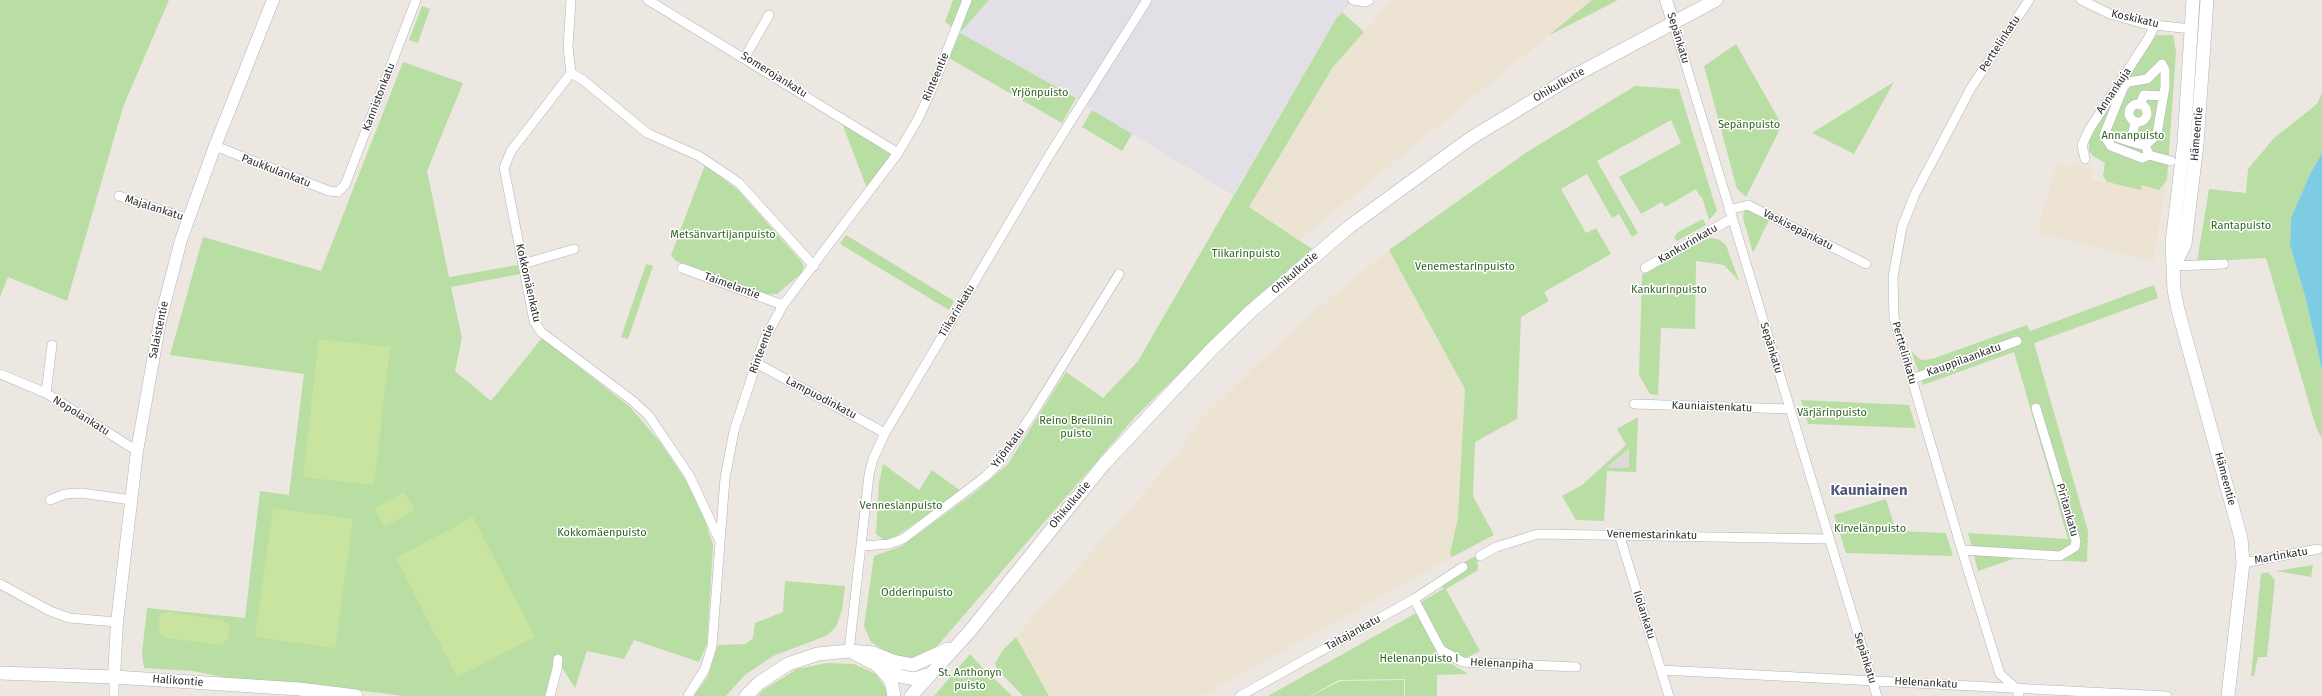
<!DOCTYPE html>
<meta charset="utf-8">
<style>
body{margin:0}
canvas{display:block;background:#ede7e1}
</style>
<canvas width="2322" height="696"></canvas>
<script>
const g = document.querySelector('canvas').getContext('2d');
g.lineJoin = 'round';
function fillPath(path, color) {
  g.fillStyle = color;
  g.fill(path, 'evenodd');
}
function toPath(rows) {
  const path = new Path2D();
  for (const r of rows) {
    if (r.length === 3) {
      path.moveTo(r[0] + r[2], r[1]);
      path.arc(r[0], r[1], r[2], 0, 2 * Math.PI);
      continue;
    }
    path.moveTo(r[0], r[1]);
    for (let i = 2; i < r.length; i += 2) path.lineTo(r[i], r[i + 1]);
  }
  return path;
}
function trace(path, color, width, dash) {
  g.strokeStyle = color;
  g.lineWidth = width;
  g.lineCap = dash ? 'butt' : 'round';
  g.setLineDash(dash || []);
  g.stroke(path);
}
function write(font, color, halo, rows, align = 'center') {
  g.font = font + ' "Fira Sans",sans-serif';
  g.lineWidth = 3;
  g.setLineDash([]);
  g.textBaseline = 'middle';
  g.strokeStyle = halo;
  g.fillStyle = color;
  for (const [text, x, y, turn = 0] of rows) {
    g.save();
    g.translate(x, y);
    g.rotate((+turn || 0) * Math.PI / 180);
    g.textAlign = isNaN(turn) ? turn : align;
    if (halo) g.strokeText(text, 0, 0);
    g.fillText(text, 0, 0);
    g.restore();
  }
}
fillPath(toPath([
 [989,0,1354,0,1336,19,1233,195,1092,110,1076,98,960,33]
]), '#e2e0e6');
fillPath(toPath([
 [1393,0,1592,0,1299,240,1249,207,1333,67],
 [2073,162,2094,171,2091,179,2141,190,2142,185,2159,190,2167,180,2153,262,2042,234,2038,226,2057,165,2069,168],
 [1389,250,1465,389,1458,517,1450,554,1452,557,1202,696,1049,696,1016,637,1175,458,1198,422,1257,364,1318,308]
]), '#ece3d2');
fillPath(toPath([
 [0,0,169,0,123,107,67,301,8,277,0,297],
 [953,0,964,0,954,28,945,22],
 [970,0,989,0,960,33,1076,98,1062,123,947,57,960,33],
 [1592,0,1618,0,1548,36],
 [422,6,430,9,418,43,409,40],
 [1342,12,1364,32,1333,67,1249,207,1312,249,1247,307,1136,416,933,651,913,660,888,653,871,642,864,626,874,556,902,546,978,490,1008,464,1066,372,1103,398,1138,361,1336,19],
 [2157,35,2173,35,2176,52,2167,180,2159,190,2142,185,2141,190,2107,182,2103,176,2105,163,2093,156,2089,151,2089,140,2094,129,2152,40],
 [1736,44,1782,125,1746,197,1737,189,1704,66],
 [403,62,463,83,427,171,449,277,518,265,520,274,451,287,462,338,455,371,491,401,542,338,630,407,660,442,685,479,701,508,713,545,707,644,699,662,634,640,624,659,587,651,575,688,563,669,554,666,545,696,404,696,340,688,232,679,193,671,144,668,142,653,147,608,245,618,260,491,289,495,304,374,170,355,203,237,321,271],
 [1894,82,1854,154,1812,133],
 [1635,86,1679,89,1717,211,1709,220,1702,197,1700,197,1696,189,1665,207,1662,202,1641,214,1619,177,1681,143,1671,120,1597,161,1638,233,1632,237,1619,214,1612,218,1587,174,1561,189,1586,233,1596,228,1611,254,1544,292,1549,301,1521,317,1517,419,1475,442,1473,496,1494,535,1452,557,1450,554,1458,517,1465,389,1389,250,1527,152],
 [2322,93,2322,153,2310,174,2291,218,2290,245,2306,300,2322,370,2322,439,2316,427,2266,258,2197,262,2209,189,2246,193,2248,169,2274,138,2317,104],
 [1092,110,1132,134,1122,151,1082,127],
 [840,118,893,155,868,191],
 [705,165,738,190,801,261,804,266,802,273,777,294,765,294,676,261,671,255],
 [1745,206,1769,220,1753,253,1743,218],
 [1703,219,1706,225,1677,241,1674,237,1678,232],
 [846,235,954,301,949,310,840,244],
 [1711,238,1720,240,1726,245,1739,281,1724,265,1696,261,1695,329,1661,328,1658,395,1650,394,1639,375,1642,275,1702,240],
 [646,264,653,266,628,339,621,337],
 [2154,285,2158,298,2034,343,2088,531,2087,562,2016,558,1978,571,1968,533,2068,539,2014,352,1923,385,1911,351,1921,360,1932,359,2027,325,2030,331],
 [1801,400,1909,405,1916,428,1808,424],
 [1638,417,1636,472,1607,471,1604,521,1576,520,1562,496,1582,485,1626,445,1617,429],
 [883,464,919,490,932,470,961,491,895,537,884,540,876,534,879,483],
 [1886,499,1896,531,1946,533,1953,556,1846,553,1834,515],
 [1477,555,1478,570,1446,589,1480,651,1462,660,1443,649,1419,603,1443,589,1443,574],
 [2313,565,2311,577,2276,571],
 [2268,572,2275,580,2267,657,2258,657,2254,676,2251,676,2261,574],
 [785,581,845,586,842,610,836,627,826,636,773,656,745,675,726,696,694,696,708,676,718,645,746,644,753,638,755,623,783,612],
 [1416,613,1445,660,1468,674,1437,675,1437,696,1405,696,1405,679,1339,680,1310,696,1268,696],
 [1016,637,1049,696,1023,696,997,669,995,663,1003,650],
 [970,654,978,663,1012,696,934,696],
 [827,663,854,664,876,674,888,692,889,696,758,696,763,690,797,669],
 [1404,680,1404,696,1311,696,1340,681]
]), '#b8dea3');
fillPath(toPath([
 [319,339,390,347,374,485,303,477],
 [404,492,415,510,385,527,374,509],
 [273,508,353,519,335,648,255,637],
 [473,517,535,637,457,677,396,558],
 [170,612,223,620,230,627,228,639,221,645,168,638,162,635,158,629,159,617,163,613]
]), '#c8e49f');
fillPath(toPath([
 [1629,448,1629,468,1606,468]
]), '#dddad7');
fillPath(toPath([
 [2322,153,2322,370,2306,300,2290,245,2291,218,2310,174]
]), '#7ecbe4');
const minor = toPath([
 [571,0,568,47,571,73,511,151,504,168,534,321,541,332,633,401,649,416,689,475,719,539],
 [648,0,898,153],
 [1353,0,1365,2,1369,0],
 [2081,0,2110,14,2145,24,2192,29],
 [1673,22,1877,696],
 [745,57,769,15],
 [571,73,583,80,647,133,699,156,739,183,814,266],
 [2138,113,9],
 [2140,105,2144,95,2163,96],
 [2135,122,2131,142,2142,145,2149,142,2157,134,2160,116,2165,87,2165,70,2162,64,2147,79,2128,82,2124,86,2104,135,2111,146,2142,158,2149,155,2145,144],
 [2104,135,2110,135,2131,142],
 [215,146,329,191,338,192,345,185,416,0],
 [2149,155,2171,161],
 [2085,159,2082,145,2089,130,2148,39,2155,25],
 [119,196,189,219],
 [1729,210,1748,205,1866,264],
 [523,264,574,249],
 [2174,266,2224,264],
 [682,268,783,305],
 [1645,268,1731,219],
 [52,345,46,393,137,451],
 [756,363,885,433],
 [0,374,46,393],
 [1912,379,2017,341],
 [1634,404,1790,409],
 [50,500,65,494,81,493,132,500],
 [1619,534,1669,696],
 [863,546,889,544,903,539,986,476,999,463,1033,413,1119,274],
 [1962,550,2060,556,2075,547,2076,541,2036,408],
 [1480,556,1496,547,1538,534,1828,539],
 [2243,563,2318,549],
 [0,584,50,611,69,618,117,622],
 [1414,599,1441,650,1463,662,1576,667],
 [849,651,869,475,873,459,885,433,1050,154,1147,0],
 [1661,670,2167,696],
 [114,696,114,677],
 [550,696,557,669,558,659],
 [688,696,705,669,712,646,725,478,734,431,764,340,783,305,898,153,918,119,934,84,967,0],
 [1240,696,1414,599,1463,567],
 [2019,696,2017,689,2000,674,1960,544,1894,318,1893,277,1902,227,1915,194,1971,88,2029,0]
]);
const tertiary = toPath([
 [1666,0,1673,22],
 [114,677,117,622,137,451,160,321,181,240,215,146,273,0]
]);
const secondary = toPath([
 [2193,0,2184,142,2172,243,2174,290,2178,310,2241,538,2243,563,2228,696],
 [2174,266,2185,244,2197,144,2207,0],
 [856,654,877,665,891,680,894,696],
 [882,667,900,676,914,679,931,674],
 [0,673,114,677,299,689,356,696],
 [746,696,759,683,788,664,818,654,849,651,873,653,893,661,913,665,948,649],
 [911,696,970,631,1104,464,1210,351,1251,311,1349,227,1471,138,1570,78,1716,0]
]);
trace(minor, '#b1b3bb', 10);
trace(tertiary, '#b1b3bb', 13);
trace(secondary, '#b1b3bb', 14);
trace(minor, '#fff', 9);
trace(tertiary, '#fff', 12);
trace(secondary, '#fff', 13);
write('11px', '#2d2d2d', '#fff', [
 ["Koskikatu",2135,19,13],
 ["Sepänkatu",1678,38,73],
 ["Perttelinkatu",2000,44,-57],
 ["Somerojankatu",774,75,32],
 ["Rinteentie",936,77,-67],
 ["Ohikulkutie",1559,85,-30],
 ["Annankuja",2114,91,-56],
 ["Kannistonkatu",379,97,-69],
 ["Hämeentie",2197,134,-85],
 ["Paukkulankatu",276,171,21],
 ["Majalankatu",154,208,18],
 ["Vaskisepänkatu",1798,230,27],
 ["Kankurinkatu",1688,244,-30],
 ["Ohikulkutie",1295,273,-41],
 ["Kokkomäenkatu",528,283,77],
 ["Taimelantie",732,286,20],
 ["Tiikarinkatu",957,311,-59],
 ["Salaistentie",159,330,-78],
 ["Sepänkatu",1771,348,73],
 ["Rinteentie",762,349,-69],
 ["Perttelinkatu",1904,353,74],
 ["Kauppilaankatu",1964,360,-20],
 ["Lampuodinkatu",821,398,28],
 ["Kauniaistenkatu",1712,407,2],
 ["Nopolankatu",81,416,32],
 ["Yrjönkatu",1008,448,-53],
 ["Hämeentie",2225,479,75],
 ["Ohikulkutie",1070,505,-50],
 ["Piritankatu",2067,510,74],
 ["Venemestarinkatu",1652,535,1],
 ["Martinkatu",2281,556,-10],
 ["Ilolankatu",1644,615,72],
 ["Taitajankatu",1353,633,-29],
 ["Sepänkatu",1865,658,73],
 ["Helenanpiha",1502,664,3],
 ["Halikontie",178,681,4],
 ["Helenankatu",1926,683,3]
]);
write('11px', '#316422', '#fff', [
 ["Yrjönpuisto",1040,93],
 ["Sepänpuisto",1749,125],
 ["Annanpuisto",2133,136],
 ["Rantapuisto",2241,226],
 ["Metsänvartijanpuisto",723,235],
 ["Tiikarinpuisto",1246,254],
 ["Venemestarinpuisto",1465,267],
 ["Kankurinpuisto",1669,290],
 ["Värjärinpuisto",1832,413],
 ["Reino Breilinin",1076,421],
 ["puisto",1076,434],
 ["Venneslanpuisto",901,506],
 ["Kirvelänpuisto",1870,529],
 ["Kokkomäenpuisto",602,533],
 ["Odderinpuisto",917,593],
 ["Helenanpuisto I",1419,659],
 ["St. Anthonyn",970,673],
 ["puisto",970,686]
]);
write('bold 15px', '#51597a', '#fff', [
 ["Kauniainen",1869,491]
]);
</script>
